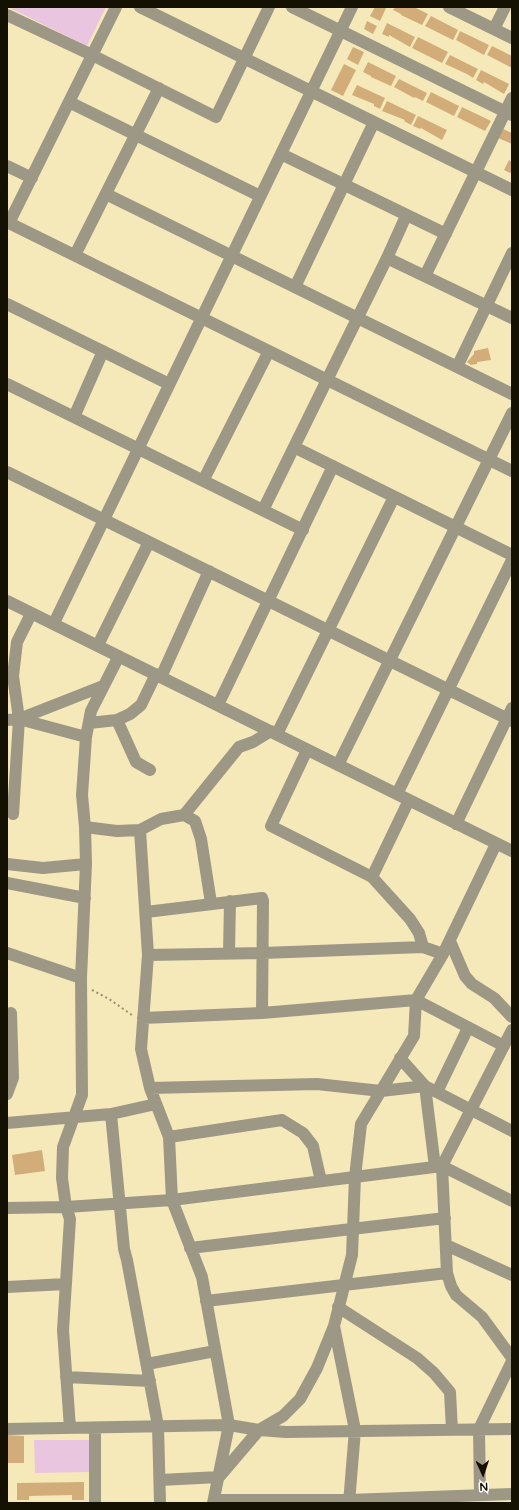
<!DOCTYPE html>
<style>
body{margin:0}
#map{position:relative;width:519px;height:1510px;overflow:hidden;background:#f5e9ba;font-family:"Varela Round",sans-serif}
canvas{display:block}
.frame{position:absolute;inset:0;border:8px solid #151102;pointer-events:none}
.north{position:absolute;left:463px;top:1454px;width:40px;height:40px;-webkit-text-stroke:3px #fff;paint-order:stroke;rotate:177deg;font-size:11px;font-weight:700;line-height:16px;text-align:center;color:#151102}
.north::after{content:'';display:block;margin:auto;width:14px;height:18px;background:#151102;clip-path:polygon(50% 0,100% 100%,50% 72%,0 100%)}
</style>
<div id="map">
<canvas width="519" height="1510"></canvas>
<div class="frame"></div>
<div class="north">N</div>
</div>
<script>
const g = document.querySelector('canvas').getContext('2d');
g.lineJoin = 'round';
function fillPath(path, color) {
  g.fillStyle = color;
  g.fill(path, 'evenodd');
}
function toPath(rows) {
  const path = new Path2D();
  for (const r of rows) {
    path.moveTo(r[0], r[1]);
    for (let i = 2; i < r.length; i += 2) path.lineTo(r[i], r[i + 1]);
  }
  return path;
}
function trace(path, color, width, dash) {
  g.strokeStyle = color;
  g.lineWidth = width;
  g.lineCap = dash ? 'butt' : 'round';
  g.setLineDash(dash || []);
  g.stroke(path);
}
fillPath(toPath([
 [8,7,106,7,87,46],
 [34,1440,89,1440,89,1472,35,1473]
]), '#e9c5e0');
fillPath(toPath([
 [375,7,386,8,380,21,370,16],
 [395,7,414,7,428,14,422,25,401,15,401,14,393,10],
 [431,16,458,30,453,40,425,26],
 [367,21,377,26,373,34,364,29],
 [387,23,415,37,410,47,389,35,389,37,382,34],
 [460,31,489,45,484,55,456,40],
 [418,37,448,52,442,63,412,48],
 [492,46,512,56,512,68,487,55],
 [353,47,364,52,358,65,347,59],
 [450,55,478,69,473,78,467,74,445,64],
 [368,62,396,76,391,86,371,77,371,76,363,72],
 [344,64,356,70,343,96,331,90],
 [481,70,509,84,504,94,484,82,483,84,476,80],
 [399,79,427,93,423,101,415,97,414,98,394,87],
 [357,85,385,98,380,109,374,106,374,104,352,95],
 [431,92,459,106,454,116,426,102],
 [387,101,416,115,411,125,404,121,405,120,382,111],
 [462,107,491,121,485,131,457,117],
 [418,116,447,130,442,140,421,128,420,129,413,126],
 [503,129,512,133,512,144,498,138],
 [509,160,512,162,512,172,510,173,504,170],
 [488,348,491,360,477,362,477,364,471,365,467,362,474,354,474,351],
 [42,1150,45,1171,15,1175,12,1155],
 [7,1435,24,1436,24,1463,7,1463],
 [84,1482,84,1500,72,1500,72,1495,29,1496,29,1500,17,1500,17,1483]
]), '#d3ad79');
trace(toPath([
 [92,990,109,999,132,1015]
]), '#988f6e', 2, [2, 3]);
trace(toPath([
 [140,7,512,190],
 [292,7,512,115],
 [449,7,512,38],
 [7,15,92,55,216,117,269,7],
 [494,29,505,7],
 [69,102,260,196],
 [281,154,446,234],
 [7,166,32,178],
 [106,194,512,394],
 [7,222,512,471],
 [9,223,116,7],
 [75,255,159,88],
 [387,258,512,318],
 [425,276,512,98],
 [295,287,374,122],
 [7,304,169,384],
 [457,367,512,253],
 [7,384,303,530],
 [74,417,103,351],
 [294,447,512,555],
 [7,472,512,721],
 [203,481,269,351],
 [263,510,387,258,406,216],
 [7,601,512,851],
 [54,623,352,7],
 [98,645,149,542],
 [161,677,209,571],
 [218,705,333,466],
 [19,719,103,686],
 [7,720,19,719,86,737],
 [117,720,136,762,150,770],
 [89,723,117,720,130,714,141,705,156,674],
 [277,734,394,497],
 [307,750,271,826,372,877],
 [338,765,512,413],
 [397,794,512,560],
 [409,800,372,877,410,919,419,933,423,947],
 [13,814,19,719,13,676,17,642,31,614],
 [184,815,195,821,201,839,211,903],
 [456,824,512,708],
 [85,827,82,795,86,737,91,711,119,656],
 [140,830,148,955,141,1049,150,1088,169,1137,172,1200,202,1277,229,1425,213,1503],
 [7,864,43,868,86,864],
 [7,883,85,898],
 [146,912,262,898,263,901,262,1013],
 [450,941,465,976,472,984,494,998,512,1017],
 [7,953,81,978],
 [229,953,230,901],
 [148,955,263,953,423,947,443,954],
 [143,1018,262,1013,416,1000,504,1046],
 [512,1030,442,1166,447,1273,451,1286,456,1295,482,1317,512,1358],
 [400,1058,425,1086,435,1167],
 [150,1088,317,1084,381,1091,425,1086,512,1131],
 [437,1092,468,1028],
 [7,1094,13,1078,11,1013],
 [111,1114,124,1249,127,1260,158,1426,160,1503],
 [7,1123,111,1114,156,1104],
 [169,1137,282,1120,303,1133,313,1146,321,1181],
 [7,1208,66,1207,172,1200,442,1166,512,1201],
 [446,1245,512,1275],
 [190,1248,445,1218],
 [7,1287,66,1284],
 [206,1301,447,1273],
 [338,1307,417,1358,434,1373,450,1392,452,1430],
 [147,1364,215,1351],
 [66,1377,150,1381],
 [70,1428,63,1330,70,1219,66,1207,62,1178,63,1147,82,1095,81,978,86,864,85,827,117,831,140,830,161,819,184,815,239,747,253,742,271,731],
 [7,1429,229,1425,259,1430,286,1432,512,1429],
 [160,1480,219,1477,259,1430,283,1416,300,1399,317,1368,334,1326],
 [480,1495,479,1429,512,1361],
 [214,1500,349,1500,512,1494],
 [95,1503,95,1428],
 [349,1503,355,1430,334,1326,352,1255,355,1177,361,1124,414,1036,416,1000,443,954,496,844]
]), '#9d9885', 12);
</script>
